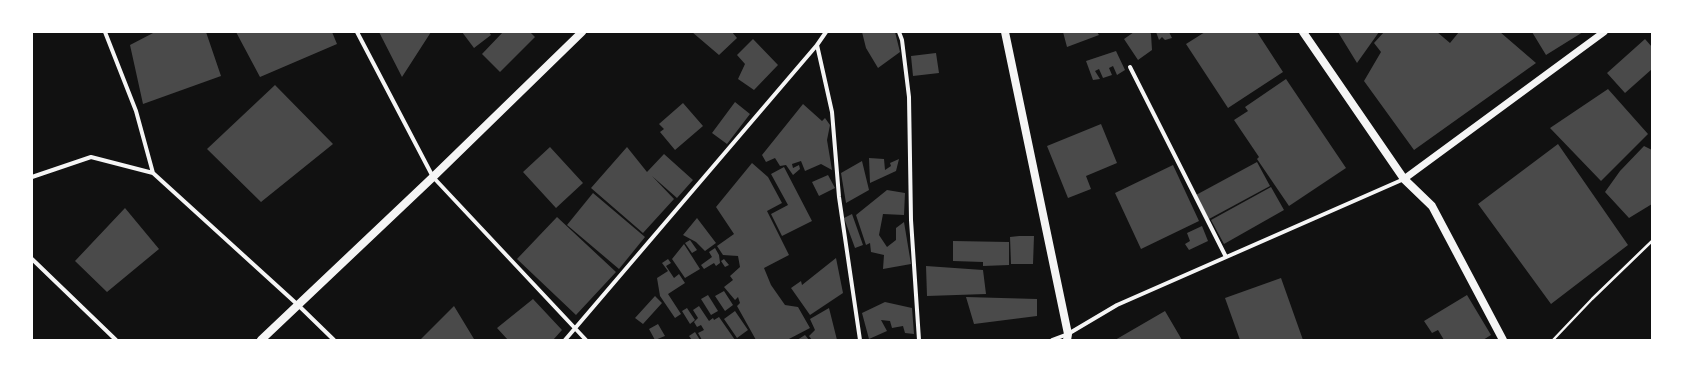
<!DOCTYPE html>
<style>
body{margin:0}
#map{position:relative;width:1684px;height:372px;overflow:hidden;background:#111;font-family:"PT Serif",serif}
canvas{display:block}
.frame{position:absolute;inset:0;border:33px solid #fff;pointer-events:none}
</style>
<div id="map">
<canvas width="1684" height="372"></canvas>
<div class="frame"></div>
</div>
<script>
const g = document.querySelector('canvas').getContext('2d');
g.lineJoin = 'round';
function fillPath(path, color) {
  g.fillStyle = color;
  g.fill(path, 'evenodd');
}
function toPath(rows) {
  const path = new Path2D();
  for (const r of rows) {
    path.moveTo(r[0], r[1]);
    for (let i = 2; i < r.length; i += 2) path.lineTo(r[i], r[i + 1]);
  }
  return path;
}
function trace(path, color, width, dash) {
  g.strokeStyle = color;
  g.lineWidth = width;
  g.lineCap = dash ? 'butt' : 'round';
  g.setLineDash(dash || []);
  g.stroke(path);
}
fillPath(toPath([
 [155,32,206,32,221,76,143,104,130,45],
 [236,32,332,32,337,44,260,77],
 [379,32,431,32,402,77],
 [462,32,489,32,491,35,474,48],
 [503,32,530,32,535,37,500,72,482,54],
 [692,32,732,32,737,38,719,55],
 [862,32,895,32,900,52,878,68,866,48],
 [1063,32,1097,32,1099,35,1067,47],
 [1134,32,1150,32,1151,34,1152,50,1138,60,1124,39],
 [1156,32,1169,32,1172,38,1165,40,1162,37,1159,40],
 [1205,32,1257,32,1283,72,1228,108,1186,44],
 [1338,32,1379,32,1357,63],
 [1384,32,1437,32,1450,43,1459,32,1500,32,1536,63,1414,150,1364,81,1381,52,1374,43],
 [1532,32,1583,32,1546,55],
 [753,39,778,65,754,90,738,79,745,64,737,55],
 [1645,39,1652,47,1652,69,1625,93,1607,73],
 [1116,51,1125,70,1117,75,1113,66,1109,68,1112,75,1103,78,1099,69,1095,71,1100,79,1093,80,1086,61],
 [936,53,939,73,913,76,911,56],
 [1286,79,1346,168,1289,206,1257,159,1259,157,1234,120,1248,111,1245,107],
 [275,85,333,144,261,202,207,149],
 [1608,89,1648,134,1601,181,1550,128],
 [735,102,750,114,727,144,712,133],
 [683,103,703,126,675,150,660,132,664,129,659,124],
 [803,104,822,121,825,118,830,125,827,140,832,170,821,164,805,171,801,161,792,164,793,168,799,165,800,169,793,175,786,165,780,166,775,158,766,162,762,155],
 [1101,124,1117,163,1086,176,1091,189,1068,198,1047,146],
 [1558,144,1628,245,1551,304,1478,204],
 [1644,146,1652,150,1652,204,1629,218,1605,192,1620,171],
 [550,147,583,183,556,208,523,172],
 [627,147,647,172,664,154,693,180,677,198,652,176,674,199,643,233,591,188],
 [869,158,884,159,885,170,891,166,890,163,899,159,896,171,870,183],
 [862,161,869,190,846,203,841,173],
 [1257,162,1270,186,1209,219,1196,195],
 [752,163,768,177,782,203,767,211,789,255,764,268,771,285,785,305,798,307,810,328,787,340,756,340,737,306,740,303,738,297,735,300,724,287,733,280,730,276,740,267,738,256,723,255,717,246,734,234,716,207],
 [1173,165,1199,221,1141,249,1115,193],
 [784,167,812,221,782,236,771,214,788,205,771,174],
 [828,175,835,188,819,196,812,182],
 [1271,187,1284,210,1224,244,1211,220],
 [887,190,905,193,904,215,883,214,879,235,887,247,896,240,896,228,904,222,911,264,883,269,884,255,871,252,870,243,866,245,856,215],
 [593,193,645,237,619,269,567,225],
 [125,208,159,249,107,292,75,261],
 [852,214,863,245,855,248,844,218],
 [557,217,616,272,576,315,517,259],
 [697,218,716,243,705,251,696,242,683,235],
 [1202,226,1208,241,1189,250,1185,244,1190,241,1187,233],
 [1019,236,1034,236,1033,264,1011,264,1010,237],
 [690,240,697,250,692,253,685,243],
 [953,241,1009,242,1009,265,983,266,983,262,953,261],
 [684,244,700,269,685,278,672,259],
 [715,248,719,255,720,263,716,266,714,263,704,269,701,265,712,257,709,252],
 [836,258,843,293,810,315,791,288,801,281,802,285],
 [668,259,671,263,666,266,674,278,679,274,685,283,668,294,681,314,675,318,660,296,657,278,668,271,662,263],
 [724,259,729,265,725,267,721,261],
 [926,266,983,270,986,294,927,296],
 [1281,278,1303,340,1240,340,1225,298],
 [724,291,733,305,725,311,715,296],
 [708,295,718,311,711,315,701,299],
 [1467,295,1491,335,1483,340,1444,340,1438,330,1432,333,1424,321],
 [655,296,662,303,643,324,635,318],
 [966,297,1037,299,1037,316,974,324],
 [533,299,562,330,553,340,508,340,497,328],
 [885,302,912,308,914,334,905,333,903,326,892,328,890,321,881,320,887,331,869,339,862,313],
 [454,306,474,339,473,340,420,340],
 [699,306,709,321,713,318,714,320,719,317,735,340,702,340,698,333,704,330,701,325,697,327,694,322,698,318,693,310],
 [687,308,695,320,690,324,682,311],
 [829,308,837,340,812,340,809,336,815,330,810,319],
 [735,311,748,330,737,338,724,319],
 [1165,311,1182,340,1115,340],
 [658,324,665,336,655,340,649,329],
 [695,332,700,340,692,340,689,336],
 [805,335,809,340,797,340]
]), '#4a4a4a');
trace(toPath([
 [1553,340,1592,299,1652,241]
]), '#f5f5f5', 2.5);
trace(toPath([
 [105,32,136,111,153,173],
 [357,32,433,177,586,340],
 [899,32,902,40,909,97,911,220,919,340],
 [817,45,832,112,839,197,860,340],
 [1130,67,1226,257],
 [32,177,91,157,153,173,298,305,334,340],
 [32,259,116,340],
 [565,340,817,45,826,32],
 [1052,340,1068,334,1117,305,1404,179]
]), '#f5f5f5', 4);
trace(toPath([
 [1404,179,1604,32]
]), '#f5f5f5', 7);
trace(toPath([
 [1005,32,1068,334,1067,340],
 [1303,32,1404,179,1432,206,1503,340],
 [261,340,433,177,582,32]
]), '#f5f5f5', 8);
</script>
